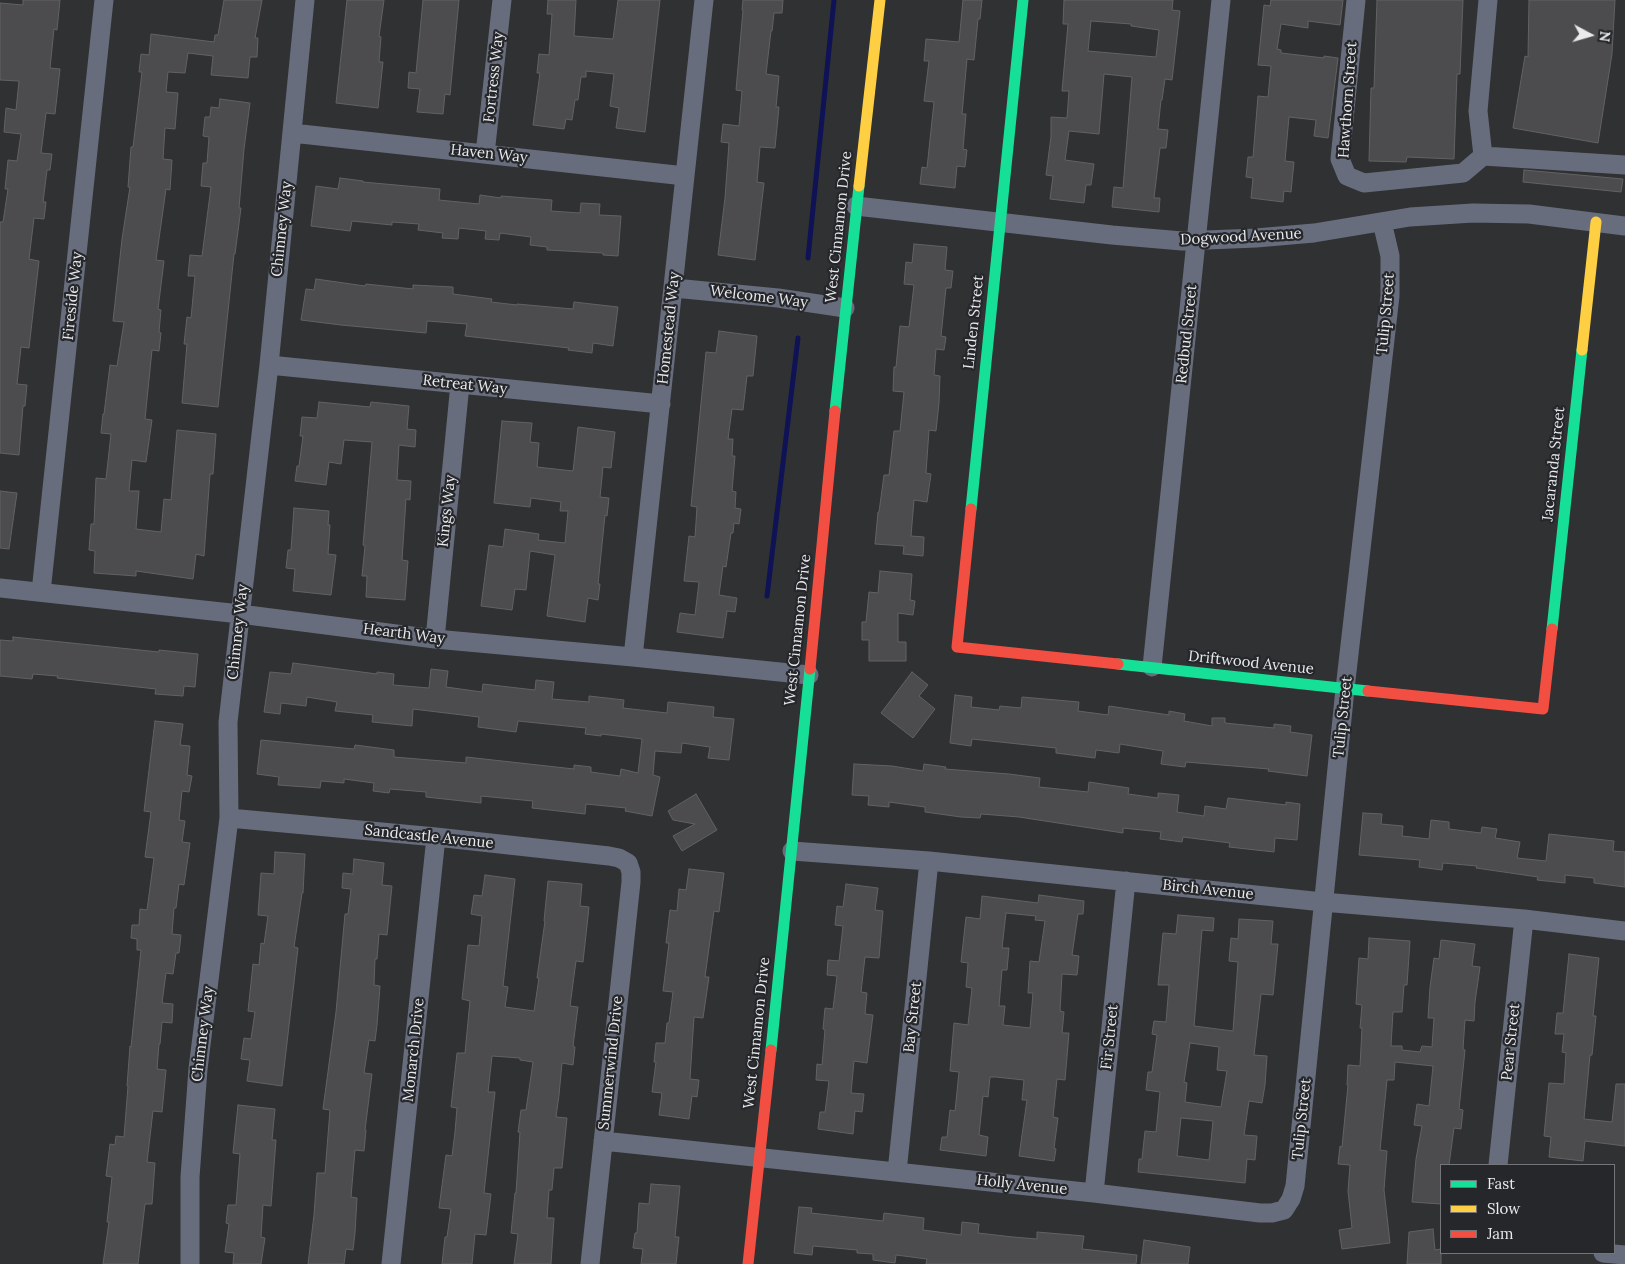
<!DOCTYPE html>
<html>
<head>
<meta charset="utf-8">
<style>
	body { margin:0 }
	#map { position:relative; width:1625px; height:1264px; overflow:hidden; background:#303133; font-family:Lora,serif }
	canvas { display:block }
	.legend { position:absolute; left:1440px; top:1164px; width:175px; height:90px; box-sizing:border-box; background:#25272a; border:1px solid #737578; margin:0; padding:6px 9px; list-style:none; font-size:15px; color:#e9eaed }
	.legend li { display:flex; align-items:center; gap:10px; height:25px }
	.legend b { width:25px; border:1px solid #737578 }
	.north { position:absolute; left:1565px; top:10px; width:50px; height:50px; -webkit-text-stroke:4px #25272a; paint-order:stroke; rotate:96deg; font-size:14px; font-weight:700; line-height:20px; text-align:center; color:#e9eaed }
	.north::after { content:''; display:block; margin:auto; width:18px; height:22px; background:#e9eaed; clip-path:polygon(50% 0,100% 100%,50% 72%,0 100%) }
</style>
</head>
<body>
<div id="map">
<canvas width="1625" height="1264"></canvas>
<ul class="legend">
<li><b style="height:6px;background:#16e098"></b>Fast</li>
<li><b style="height:6px;background:#ffcf43"></b>Slow</li>
<li><b style="height:6px;background:#f24e42"></b>Jam</li>
</ul>
<div class="north">N</div>
</div>
<script>
const g = document.querySelector('canvas').getContext('2d');
g.lineJoin = 'round';
const shape = rows => new Path2D(rows.map(r => 'M' + r).join(''));
function trace(path, color, width, dash) { g.strokeStyle = color; g.lineWidth = width; g.lineCap = dash ? 'butt' : 'round'; g.setLineDash(dash || []); g.stroke(path); }
function paint(path, color) { g.fillStyle = color; g.fill(path, 'evenodd'); }
function label(font, color, halo, rows, align = 'center') {
  g.font = font + ' Lora,serif'; g.lineWidth = 4.5; g.setLineDash([]); g.textBaseline = 'middle'; g.strokeStyle = halo; g.fillStyle = color; for (const [text, x, y, turn = 0] of rows) {
    g.save(); g.translate(x, y); g.rotate((+turn || 0) * Math.PI / 180); g.textAlign = isNaN(turn) ? turn : align; if (halo) g.strokeText(text, 0, 0); g.fillText(text, 0, 0); g.restore();
  }
}
trace(shape([
	[808,258,834,0],
	[767,596,798,338]
]), '#0f1356', 5);
const building = shape([
	[23,0,60,0,57,30,54,29,50,68,60,69,55,114,46,113,41,153,52,154,50,170,47,170,43,202,46,202,44,219,34,218,29,259,39,261,29,348,21,347,17,384,27,385,25,406,23,406,19,455,0,453,0,222,3,222,8,189,5,189,8,160,17,161,21,134,4,132,6,108,16,110,19,81,0,80,0,3,23,5,23,0],
	[224,0,262,0,255,38,258,38,257,57,250,57,248,78,211,75,213,56,188,53,185,73,168,72,166,92,178,93,175,129,165,128,163,159,172,160,170,190,166,189,156,260,164,261,158,309,161,310,159,332,161,333,159,351,152,350,145,419,152,420,146,462,132,460,129,491,139,491,136,529,161,532,164,499,171,500,177,430,216,434,213,474,210,474,204,556,196,554,193,579,136,571,136,576,94,573,95,551,89,550,91,524,94,524,96,478,106,479,111,434,101,433,103,414,104,414,110,365,117,366,124,322,113,321,122,239,130,187,128,187,131,147,133,147,142,72,139,72,141,54,149,55,151,34,214,42,215,35,218,35,224,0],
	[347,0,384,0,379,36,381,37,379,62,383,62,378,108,336,103,347,0],
	[423,0,459,0,450,95,445,94,443,114,417,112,420,89,408,88,409,72,416,73,423,0],
	[548,0,576,0,574,36,613,39,618,0,660,0,645,132,616,128,619,108,610,106,614,74,586,71,586,77,581,77,578,100,575,100,572,120,566,119,564,129,533,125,540,73,537,73,539,54,549,55,552,14,547,14,548,0],
	[743,0,783,0,782,13,774,13,772,31,771,31,766,74,779,76,776,107,779,107,775,148,760,147,757,182,764,183,755,260,718,255,725,198,729,143,721,142,723,124,739,126,742,91,736,90,743,10,742,10,743,0],
	[963,0,982,0,980,19,978,19,974,60,967,59,962,114,966,114,963,149,967,150,965,167,957,166,955,188,920,184,922,167,927,168,934,102,924,101,929,61,924,61,926,39,959,42,963,0],
	[1064,0,1173,0,1172,10,1180,11,1172,80,1165,79,1162,100,1161,100,1158,129,1168,130,1166,148,1160,148,1154,198,1160,198,1159,212,1112,207,1114,187,1123,188,1132,77,1104,74,1099,134,1069,131,1065,160,1094,164,1091,185,1086,185,1084,203,1050,199,1053,176,1046,175,1051,137,1051,117,1067,118,1069,91,1062,91,1068,24,1063,24,1064,0],
	[1091,21,1131,24,1131,26,1159,30,1156,57,1088,51,1091,21],
	[1271,0,1343,0,1340,25,1308,21,1308,28,1281,24,1277,49,1281,50,1281,53,1324,58,1324,56,1338,58,1328,138,1314,136,1316,120,1289,117,1285,161,1294,162,1291,192,1284,191,1283,202,1251,198,1253,178,1246,177,1248,157,1253,157,1258,96,1268,97,1271,66,1258,65,1264,5,1270,6,1271,0],
	[1377,0,1463,0,1460,74,1457,74,1454,159,1407,157,1406,162,1369,161,1371,88,1374,88,1377,0],
	[1529,0,1615,0,1612,54,1598,143,1513,128,1525,56,1528,57,1529,0],
	[220,99,250,103,244,149,239,208,241,208,235,254,234,254,218,407,182,403,187,344,184,344,187,317,191,318,195,276,188,276,190,255,202,256,211,187,201,186,203,163,207,163,209,137,203,136,205,117,210,117,211,107,219,108,220,99],
	[1524,170,1623,179,1621,192,1523,182,1524,170],
	[340,178,363,181,363,182,440,189,439,200,479,204,480,195,501,198,501,196,552,200,551,211,580,213,581,203,600,204,599,215,621,216,618,256,603,255,603,253,547,250,547,247,530,245,531,237,500,233,499,240,485,239,486,231,459,228,458,239,442,238,443,233,418,230,419,224,392,222,392,225,352,221,350,231,311,226,316,186,338,189,340,178],
	[914,244,947,247,945,270,953,271,951,288,946,288,941,336,946,337,944,350,936,349,934,375,940,376,939,403,936,431,929,430,926,473,931,474,927,502,914,500,911,536,924,537,923,556,903,554,904,546,875,544,878,512,879,512,884,475,889,475,894,431,900,431,904,392,893,391,894,367,896,367,900,326,909,327,914,285,904,284,906,262,912,263,914,244],
	[316,279,365,286,366,284,413,289,413,285,453,287,453,294,492,299,491,302,517,305,517,304,573,309,574,302,618,307,613,346,593,343,592,353,568,350,569,348,465,336,467,324,427,321,426,333,341,325,301,320,306,289,314,290,316,279],
	[719,331,757,336,753,376,747,376,743,410,732,409,728,439,733,439,732,456,735,456,732,491,736,492,735,508,741,509,739,524,734,523,733,533,731,533,726,567,723,566,719,595,737,598,735,612,727,611,723,638,677,632,680,613,695,615,699,582,684,581,689,536,695,537,697,507,691,506,706,352,716,353,719,331],
	[319,402,370,407,371,402,409,406,407,429,416,430,415,447,399,445,397,480,411,481,410,500,406,499,402,560,408,561,405,600,366,597,367,576,362,576,365,546,363,545,372,442,344,440,341,464,329,462,326,485,295,481,297,466,299,466,303,436,300,436,302,417,317,418,319,402],
	[502,421,532,423,530,442,539,443,537,467,573,471,578,427,615,432,611,468,603,467,600,497,609,498,607,516,605,515,598,584,600,584,598,600,588,598,585,622,547,616,555,555,530,551,526,590,515,589,512,610,481,606,489,545,503,547,505,529,539,534,538,540,565,543,568,511,560,511,561,502,531,498,530,507,494,503,502,421],
	[0,491,17,493,9,549,0,548,0,491],
	[294,508,329,511,328,525,330,525,328,554,336,555,331,595,293,591,295,569,286,568,288,550,291,550,294,508],
	[880,571,912,574,910,600,915,601,913,615,898,613,898,642,906,642,906,661,869,661,869,640,862,640,862,622,866,622,869,592,878,593,880,571],
	[13,637,159,652,159,650,198,654,195,687,184,686,183,696,155,694,156,689,57,678,58,676,33,674,32,679,0,676,0,640,13,641,13,637],
	[293,663,377,674,377,672,394,674,393,685,429,688,431,669,448,671,446,687,482,692,483,684,535,690,536,680,554,682,552,699,589,702,589,696,624,700,623,708,667,713,668,702,714,707,713,717,734,719,729,760,708,758,710,747,682,743,681,753,655,751,653,775,660,777,652,816,625,811,626,808,586,804,585,814,532,808,533,801,481,796,481,803,426,797,426,792,390,789,389,793,373,791,374,783,344,779,344,783,321,781,320,788,278,785,279,777,257,774,261,740,354,749,355,745,394,750,394,757,466,763,466,757,574,769,574,765,591,767,591,772,620,776,621,769,638,773,642,739,601,734,601,736,585,734,586,728,518,721,516,732,478,727,479,717,413,709,412,726,372,722,373,715,335,711,337,702,307,697,306,706,281,703,280,714,264,712,270,672,291,674,293,663],
	[912,672,928,685,919,696,935,709,913,738,881,713,912,672],
	[955,695,972,697,971,707,999,710,1000,706,1021,708,1022,697,1079,702,1078,711,1108,715,1109,706,1169,715,1169,711,1185,714,1184,721,1212,726,1212,718,1225,718,1225,723,1274,728,1274,724,1291,726,1290,732,1312,735,1307,776,1268,771,1269,769,1186,762,1185,767,1161,764,1163,751,1120,744,1119,753,1096,750,1095,758,1056,753,1056,748,972,739,971,746,950,743,955,695],
	[155,721,183,724,180,745,190,746,187,775,192,776,189,792,182,791,179,820,185,821,182,842,190,843,184,885,179,884,176,908,174,908,172,934,181,935,179,953,176,953,173,974,166,973,162,1003,173,1004,172,1023,162,1022,160,1044,159,1044,157,1069,166,1070,162,1112,153,1111,147,1162,155,1163,152,1204,145,1204,138,1264,103,1264,109,1222,107,1222,112,1177,106,1176,110,1144,115,1145,116,1136,124,1137,128,1086,127,1086,130,1046,131,1047,141,950,137,950,137,939,131,938,132,925,139,925,140,909,147,910,154,858,145,857,151,812,144,811,155,721],
	[854,764,892,766,923,771,924,764,946,767,945,769,1009,774,1040,778,1039,787,1088,792,1089,782,1129,788,1128,794,1158,798,1158,793,1179,795,1177,812,1204,816,1205,806,1226,809,1228,798,1286,805,1286,802,1300,804,1297,840,1275,838,1274,852,1229,847,1230,843,1183,837,1182,842,1160,839,1161,832,1123,828,1123,833,1019,817,981,814,980,818,961,817,925,812,925,807,889,802,889,807,868,805,869,796,852,795,854,764],
	[696,794,717,830,682,851,673,836,695,824,673,820,668,811,696,794],
	[1363,813,1382,814,1381,824,1403,826,1402,836,1429,839,1431,820,1449,822,1449,829,1481,833,1482,827,1497,829,1495,838,1520,842,1517,858,1546,861,1549,834,1614,841,1613,851,1625,852,1625,887,1594,883,1594,878,1565,875,1565,883,1537,880,1538,877,1476,868,1477,866,1443,863,1442,870,1419,867,1420,860,1359,855,1363,813],
	[275,852,305,854,303,893,302,893,294,947,298,948,282,1086,247,1081,250,1060,241,1059,244,1038,251,1039,255,1012,248,1011,253,964,259,965,261,943,264,944,268,916,258,915,261,873,274,874,275,852],
	[354,859,384,863,382,885,392,886,387,935,379,934,377,959,375,959,374,985,380,986,377,1025,375,1041,369,1040,364,1073,372,1074,365,1130,366,1130,364,1151,355,1150,351,1197,357,1198,355,1233,353,1250,346,1249,344,1264,308,1264,314,1215,317,1173,325,1173,330,1110,323,1109,336,1012,345,914,348,914,351,889,342,888,343,873,353,874,354,859],
	[689,869,724,873,719,912,714,911,705,977,709,977,703,1018,694,1017,690,1079,699,1080,697,1097,692,1096,689,1119,659,1115,662,1093,652,1092,656,1062,654,1062,656,1043,665,1043,667,1023,669,1023,673,992,663,991,669,943,666,943,670,910,677,911,679,889,686,890,689,869],
	[485,875,515,879,503,986,508,987,505,1007,534,1011,539,978,537,978,545,921,544,921,548,881,582,884,580,906,589,907,583,962,576,961,570,1006,578,1007,573,1046,575,1047,573,1065,562,1063,559,1095,556,1117,567,1118,562,1168,554,1168,552,1190,549,1190,547,1218,554,1218,551,1264,514,1264,518,1234,511,1233,515,1193,516,1193,520,1132,518,1132,521,1110,526,1110,533,1062,520,1060,520,1058,492,1056,488,1092,495,1092,484,1193,491,1194,486,1235,475,1234,472,1264,442,1264,445,1237,447,1237,451,1209,439,1208,446,1155,452,1156,455,1132,457,1108,451,1107,457,1053,465,1053,470,1001,462,999,468,945,479,946,482,916,471,914,474,895,482,896,485,875],
	[846,884,878,888,875,910,883,911,879,958,865,957,861,992,867,993,865,1014,873,1015,867,1063,854,1061,851,1093,864,1094,862,1112,855,1111,853,1134,818,1129,820,1112,825,1112,829,1081,816,1080,817,1064,822,1065,825,1030,823,1029,825,1008,833,1009,837,976,827,975,828,960,839,961,843,926,835,925,837,906,843,907,846,884],
	[1039,895,1084,901,1083,914,1078,914,1072,955,1079,956,1077,975,1062,974,1060,1011,1064,1012,1062,1033,1069,1033,1065,1080,1057,1079,1053,1117,1058,1118,1054,1148,1056,1149,1054,1161,1019,1156,1027,1100,1022,1100,1024,1080,996,1077,990,1077,988,1097,983,1096,979,1135,988,1137,986,1156,940,1150,942,1137,947,1137,950,1110,955,1111,959,1072,950,1071,954,1023,968,1025,972,988,966,987,968,963,961,962,966,917,980,919,982,896,1038,903,1039,895],
	[1006,913,1036,916,1035,920,1045,921,1039,962,1030,961,1028,993,1033,993,1030,1028,1003,1025,1005,1006,999,1006,1002,970,1007,970,1009,948,1002,948,1006,913],
	[1178,915,1214,918,1213,931,1202,930,1194,1026,1233,1031,1238,962,1229,961,1231,938,1238,939,1239,919,1273,921,1271,944,1278,944,1273,995,1261,994,1254,1055,1267,1056,1265,1085,1262,1103,1249,1101,1244,1135,1257,1136,1255,1160,1247,1159,1245,1183,1138,1172,1139,1159,1142,1159,1145,1131,1156,1132,1160,1092,1146,1090,1148,1072,1152,1072,1157,1035,1152,1034,1154,1021,1166,1022,1169,985,1158,985,1163,933,1176,934,1178,915],
	[1190,1043,1219,1047,1217,1070,1227,1071,1221,1107,1185,1102,1187,1083,1184,1082,1190,1043],
	[1181,1118,1213,1121,1209,1160,1177,1156,1181,1118],
	[1369,938,1410,941,1407,985,1404,985,1402,1012,1393,1012,1391,1046,1402,1046,1402,1050,1420,1052,1422,1046,1432,1047,1434,1018,1428,1018,1430,987,1434,958,1439,959,1441,940,1475,944,1472,966,1480,967,1475,1002,1474,1021,1465,1020,1463,1049,1465,1050,1459,1109,1463,1110,1461,1129,1454,1128,1449,1165,1441,1165,1441,1204,1412,1202,1416,1159,1422,1126,1414,1125,1417,1104,1429,1106,1433,1066,1395,1062,1394,1080,1387,1080,1380,1150,1387,1151,1384,1190,1390,1243,1342,1249,1339,1230,1352,1228,1348,1191,1350,1165,1338,1164,1340,1146,1342,1147,1348,1085,1347,1085,1348,1065,1360,1066,1362,1028,1360,1028,1362,1005,1356,1004,1357,988,1359,958,1368,959,1369,938],
	[1569,954,1599,958,1593,1016,1596,1016,1592,1055,1590,1055,1584,1119,1612,1122,1616,1084,1625,1084,1625,1146,1585,1141,1583,1161,1549,1157,1551,1137,1544,1136,1549,1083,1564,1084,1566,1053,1562,1052,1564,1034,1555,1034,1557,1013,1563,1013,1569,954],
	[238,1105,275,1109,272,1140,276,1140,271,1206,263,1205,261,1237,265,1238,261,1264,233,1264,234,1253,225,1252,229,1224,226,1223,228,1205,236,1205,240,1154,233,1153,238,1105],
	[651,1184,680,1186,675,1237,679,1237,676,1264,641,1264,643,1249,633,1248,635,1233,637,1233,639,1203,649,1204,651,1184],
	[799,1207,812,1208,811,1213,883,1221,884,1213,924,1218,923,1230,961,1235,962,1222,979,1224,978,1233,1013,1237,1037,1239,1037,1232,1084,1236,1082,1249,1137,1255,1136,1264,926,1264,927,1259,896,1255,895,1263,873,1260,873,1254,857,1253,857,1250,813,1246,812,1255,794,1253,799,1207],
	[1433,1229,1435,1250,1441,1249,1441,1264,1407,1264,1409,1232,1433,1229],
	[1144,1240,1190,1247,1188,1264,1141,1264,1144,1240]
]);
paint(building, '#4c4c4e');
trace(building, '#626264', 1);
trace(shape([
	[1356,0,1340,159,1347,176,1364,183,1463,173,1483,156,1625,165],
	[292,133,685,176],
	[485,154,502,0],
	[1483,156,1478,111,1488,0],
	[856,206,1112,235,1182,241,1256,238,1314,233,1410,217,1473,213,1529,214,1625,226],
	[674,288,778,298,845,308],
	[269,365,661,404],
	[0,588,240,614,435,639,633,657,809,675],
	[41,592,104,0],
	[435,639,460,384],
	[633,657,704,0],
	[1152,667,1221,0],
	[229,818,436,837,609,856,619,858,628,863,631,872,631,882,590,1264],
	[792,851,929,861,1323,902,1524,919,1625,931],
	[603,1141,1094,1193,1260,1213,1272,1213,1284,1210,1291,1199,1295,1186,1345,689,1390,296,1390,256,1382,222],
	[1498,1165,1524,919],
	[897,1172,929,861],
	[1094,1193,1126,881],
	[1603,1253,1625,1255],
	[190,1264,190,1177,198,1069,229,818,228,722,269,365,305,0],
	[391,1264,436,837]
]), '#686d7e', 19);
trace(shape([
	[835,411,859,186],
	[971,509,1023,0],
	[1552,629,1582,350],
	[1118,664,1368,691],
	[771,1050,810,669]
]), '#16e098', 11);
trace(shape([
	[859,186,880,0],
	[1582,350,1596,222]
]), '#ffcf43', 11);
trace(shape([
	[971,509,957,647,1118,664],
	[810,669,835,411],
	[1368,691,1543,709,1552,629],
	[748,1264,771,1050]
]), '#f24e42', 11);
label('15px', '#e9eaed', '#25272a', [
	["Fortress Way",494,77,-84],
	["Hawthorn Street",1348,100,-86],
	["Haven Way",489,154,6],
	["West Cinnamon Drive",839,227,-84],
	["Chimney Way",282,229,-84],
	["Dogwood Avenue",1241,237,-3],
	["Fireside Way",73,296,-84],
	["Welcome Way",759,297,7],
	["Tulip Street",1386,314,-85],
	["Linden Street",974,322,-84],
	["Homestead Way",669,328,-84],
	["Redbud Street",1187,334,-84],
	["Retreat Way",465,385,6],
	["Jacaranda Street",1554,464,-84],
	["Kings Way",447,511,-84],
	["West Cinnamon Drive",798,630,-84],
	["Chimney Way",238,632,-84],
	["Hearth Way",404,634,7],
	["Driftwood Avenue",1251,663,6],
	["Tulip Street",1343,717,-84],
	["Sandcastle Avenue",429,837,6],
	["Birch Avenue",1208,890,6],
	["Bay Street",913,1017,-84],
	["West Cinnamon Drive",757,1033,-84],
	["Chimney Way",203,1034,-83],
	["Fir Street",1110,1037,-84],
	["Pear Street",1511,1042,-84],
	["Monarch Drive",414,1050,-84],
	["Summerwind Drive",611,1063,-84],
	["Tulip Street",1302,1119,-84],
	["Holly Avenue",1022,1185,6]
]);
</script>
</body>
</html>
